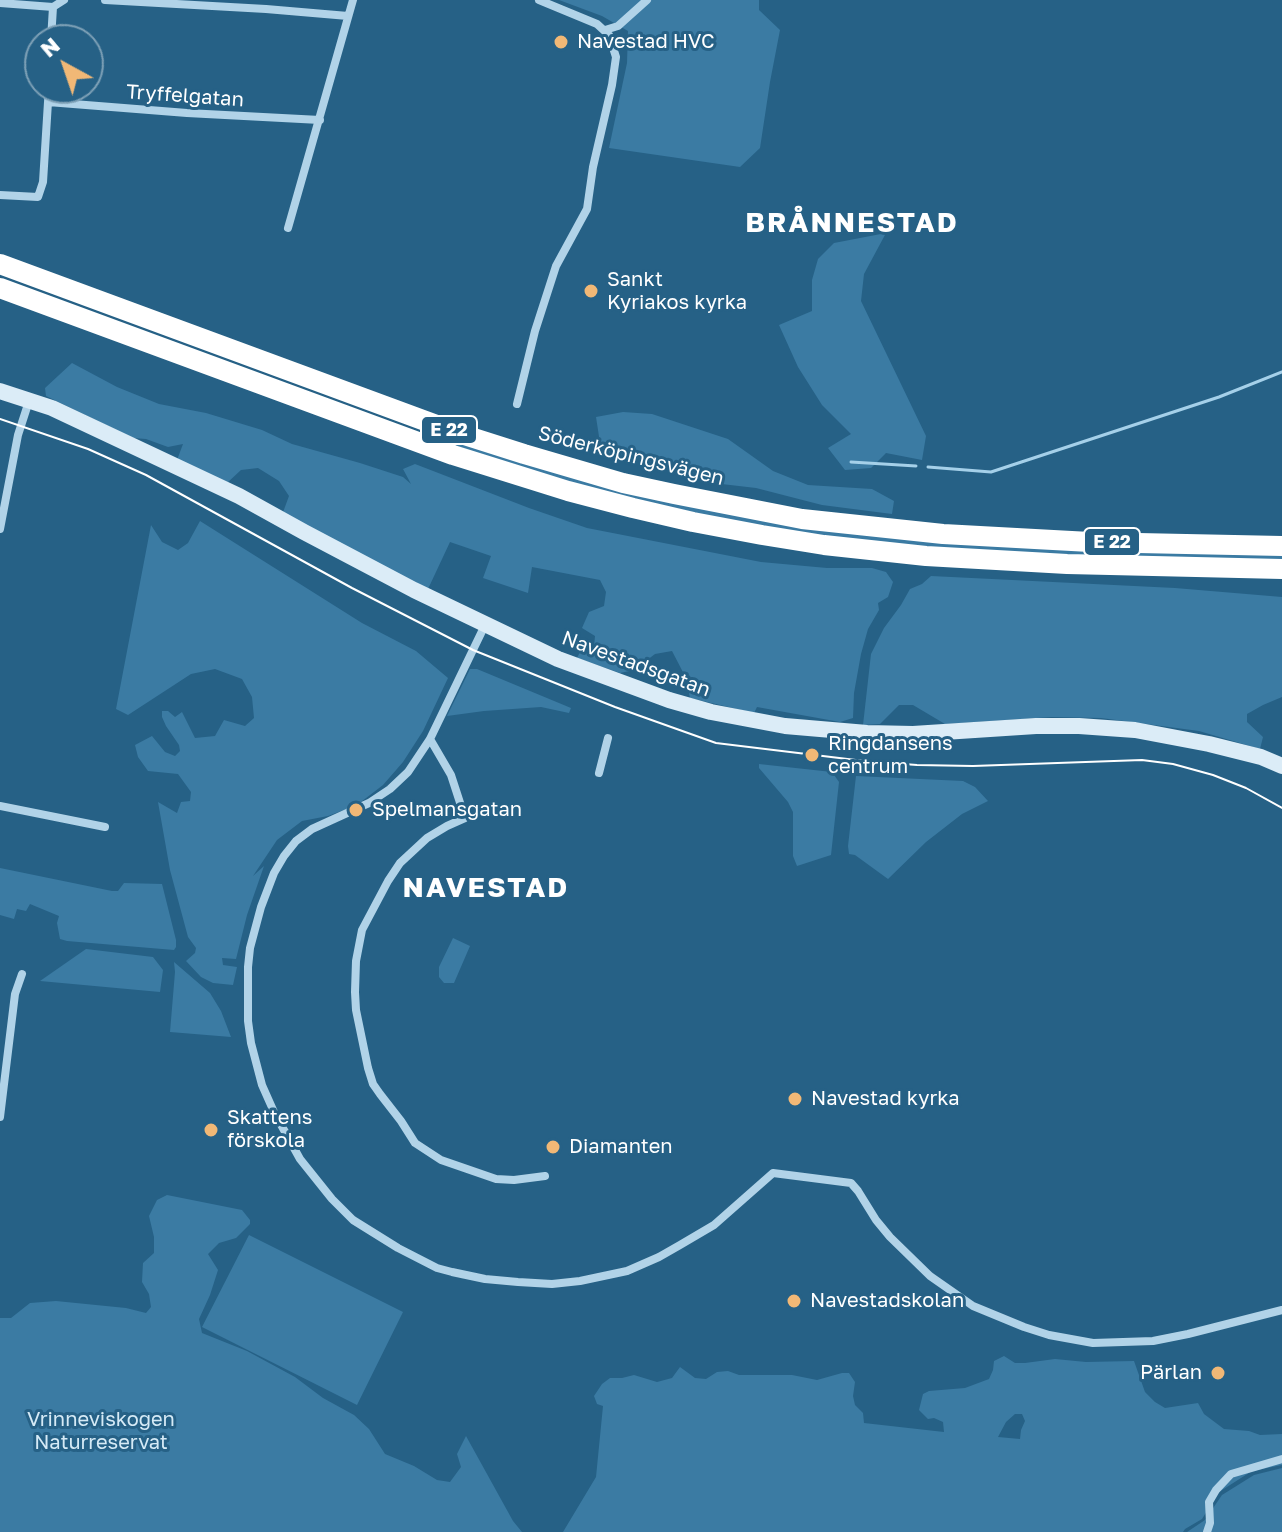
<!DOCTYPE html>
<html>
<head>
<meta charset="utf-8">
<style>
	body { margin:0 }
	#map { position:relative; width:1282px; height:1532px; overflow:hidden; background:#266186; font-family:"Golos Text",sans-serif }
	canvas { display:block }
	.north { position:absolute; left:24px; top:24px; width:80px; height:80px; box-sizing:border-box; background:#266186; border:2px solid #7da0b6; border-radius:50%; rotate:320deg; font-size:22px; font-weight:700; line-height:32px; text-align:center; color:#fff }
	.north::after { content:''; display:block; margin:auto; width:28px; height:36px; background:#f1b876; clip-path:polygon(50% 0,100% 100%,50% 72%,0 100%) }
</style>
</head>
<body>
<div id="map">
<canvas width="1282" height="1532"></canvas>
<div class="north">N</div>
</div>
<script>
const g = document.querySelector('canvas').getContext('2d');
g.lineJoin = 'round';
function paint(path, color) { g.fillStyle = color; g.fill(path, 'evenodd'); }
const shape = rows => new Path2D(rows.map(r => 'M' + r).join(''));
function trace(path, color, width, dash) { g.strokeStyle = color; g.lineWidth = width; g.lineCap = dash ? 'butt' : 'round'; g.setLineDash(dash || []); g.stroke(path); }
function label(font, color, halo, rows, align = 'center') {
  g.font = font + ' "Golos Text",sans-serif'; g.lineWidth = 6; g.setLineDash([]); g.textBaseline = 'middle'; g.strokeStyle = halo; g.fillStyle = color; for (const [text, x, y, turn = 0] of rows) {
    g.save(); g.translate(x, y); g.rotate((+turn || 0) * Math.PI / 180); g.textAlign = isNaN(turn) ? turn : align; if (halo) g.strokeText(text, 0, 0); g.fillText(text, 0, 0); g.restore();
  }
}
paint(shape([
	[559,0,759,0,759,10,780,30,770,82,760,148,740,167,609,148,627,63,628,31,602,16],
	[886,233,864,274,861,301,926,436,922,460,886,453,871,468,845,470,828,448,851,434,822,405,798,367,779,325,812,311,812,280,818,259,834,243],
	[72,363,117,387,159,404,206,413,262,430,292,444,360,463,403,477,411,484,403,469,415,464,529,508,587,528,761,562,827,568,872,568,886,572,893,582,888,597,878,603,879,610,868,629,861,654,854,693,853,718,840,722,757,707,754,713,690,698,686,678,672,651,655,654,634,670,620,673,577,658,581,650,594,647,595,636,582,628,589,612,604,606,606,592,600,580,532,567,528,593,483,578,491,556,450,542,428,589,282,515,289,496,279,481,258,468,241,470,227,483,177,460,183,444,168,447,146,439,133,438,46,396,45,388],
	[623,412,652,414,728,439,773,471,808,485,872,489,894,501,892,514,822,505,756,488,713,483,627,461,604,453,600,443,596,417],
	[434,433,744,515,1282,554,1282,560,1081,556,905,546,802,533,727,520,591,489,509,465,430,436,430,434],
	[200,521,362,623,416,651,448,678,423,731,403,762,383,785,357,805,328,816,302,821,277,840,253,876,264,866,247,915,236,959,222,958,223,965,237,967,233,985,213,983,201,977,186,961,195,953,196,948,188,937,170,870,158,802,177,813,181,802,190,801,191,792,178,774,148,771,138,757,135,745,152,736,165,752,175,756,180,751,179,745,166,726,162,717,162,711,168,711,175,717,182,712,195,738,215,736,224,720,245,726,254,718,252,697,242,679,215,669,191,674,128,715,116,709,151,525,162,542,178,550,188,543],
	[931,576,1175,588,1282,597,1282,697,1263,705,1247,714,1247,722,1263,737,1260,749,1199,731,1101,718,1052,717,945,724,913,705,899,705,880,724,863,725,871,654,884,628,901,605,910,589,922,584],
	[470,669,477,669,571,708,569,713,541,707,484,711,447,716],
	[759,764,832,772,839,782,831,855,797,866,793,856,793,812,788,802,759,768],
	[856,776,963,781,975,787,988,801,962,814,926,842,888,879,855,855,849,854,848,846],
	[0,868,112,891,118,891,124,883,162,884,176,940,176,947,174,950,67,941,60,939,57,923,59,916,30,904,26,911,17,909,14,919,0,915],
	[453,938,470,946,454,983,444,983,439,977,439,967],
	[86,949,153,957,163,970,160,992,40,981],
	[174,962,210,993,221,1011,231,1037,170,1032,175,972],
	[167,1195,242,1210,250,1220,250,1224,236,1238,219,1243,208,1254,218,1270,210,1295,199,1319,202,1333,247,1351,295,1377,323,1398,354,1415,369,1429,385,1454,414,1466,437,1480,450,1482,461,1467,457,1454,466,1436,513,1521,522,1532,0,1532,0,1318,11,1318,30,1303,56,1301,126,1308,146,1313,151,1307,149,1294,142,1282,143,1263,154,1253,154,1237,149,1216,157,1200],
	[249,1235,403,1312,357,1405,202,1327],
	[1004,1356,1015,1363,1025,1363,1055,1359,1086,1362,1134,1361,1145,1392,1155,1402,1165,1408,1198,1403,1204,1414,1224,1429,1249,1431,1260,1435,1282,1434,1282,1465,1252,1471,1208,1499,1207,1511,1202,1519,1185,1529,1183,1532,563,1532,596,1477,603,1406,597,1404,594,1396,602,1384,610,1378,622,1378,634,1375,657,1382,672,1378,680,1367,695,1378,706,1379,717,1372,728,1371,739,1375,792,1375,817,1380,842,1373,849,1373,855,1382,853,1396,855,1405,863,1413,864,1423,944,1432,943,1422,934,1418,928,1419,919,1410,923,1394,929,1391,965,1388,989,1379,993,1370,994,1361],
	[1015,1414,1022,1414,1025,1421,1021,1430,1020,1439,998,1437,1006,1422],
	[1282,1468,1282,1532,1187,1532,1205,1520,1222,1495,1254,1475]
]), '#3b7ba3');
trace(shape([
	[851,462,916,466],
	[928,467,991,472,1219,397,1282,372]
]), '#a5d0e9', 3);
trace(shape([
	[105,0,266,9,348,16],
	[0,3,53,7,64,0],
	[605,30,618,26,647,0],
	[51,40,53,7],
	[48,102,49,88],
	[0,195,38,197,43,182,48,102,187,113,320,120],
	[288,228,353,0],
	[517,404,535,331,556,266,587,209,593,167,612,85,616,57,609,35,597,24,539,0],
	[0,529,18,435,29,401],
	[485,625,430,739,408,772,390,789,369,803,312,829,296,841,284,856,274,873,261,907,250,948,248,967,248,1021,251,1043,262,1085,274,1112,300,1159,332,1199,353,1220,398,1248,437,1268,452,1272,485,1279,518,1282,552,1284,580,1281,627,1271,659,1257,680,1245,714,1225,773,1173,851,1183,858,1191,876,1220,890,1237,930,1276,973,1306,1024,1327,1049,1335,1093,1343,1153,1341,1188,1334,1282,1310],
	[430,739,451,775,465,818,447,826,427,838,400,863,388,881,362,930,356,961,355,992,356,1010,368,1068,373,1084,380,1094,401,1121,415,1143,441,1160,496,1179,514,1180,545,1176],
	[599,773,608,738],
	[0,806,105,827],
	[0,1117,15,994,22,974],
	[1207,1532,1210,1523,1209,1502,1216,1490,1231,1474,1282,1459]
]), '#b1d3e8', 8);
trace(shape([
	[0,391,52,408,239,496,304,532,414,590,558,659,669,700,711,712,785,726,867,733,913,734,1036,726,1079,726,1135,730,1209,744,1261,757,1282,766]
]), '#dbecf7', 16);
trace(shape([
	[0,264,458,433,524,454,623,483,674,494,802,519,943,534,1090,542,1282,546],
	[0,288,453,455,568,491,633,508,693,522,762,535,824,545,926,556,1067,564,1282,569]
]), '#fff', 20);
trace(shape([
	[0,419,88,449,146,475,352,588,473,650,615,707,716,743,864,761,917,765,973,766,1142,760,1173,764,1213,775,1246,788,1282,808]
]), '#fff', 2);
for (const [x, y, r, color] of [
	[561,42,8,"#f1b876"],
	[591,291,8,"#f1b876"],
	[812,755,8,"#f1b876"],
	[356,810,8,"#f1b876"],
	[795,1099,8,"#f1b876"],
	[211,1130,8,"#f1b876"],
	[553,1147,8,"#f1b876"],
	[794,1301,8,"#f1b876"],
	[1218,1373,8,"#f1b876"]
]) { const dot = new Path2D(); dot.arc(x, y, r, 0, 2 * Math.PI); g.fillStyle = color; g.fill(dot); trace(dot, '#266186', 3); }
for (const [x, y, w] of [
	[449,430,56],
	[1112,542,56]
]) { const box = new Path2D(); box.roundRect(x - w / 2, y - 14, w, 28, 6); g.fillStyle = '#266186'; g.fill(box); trace(box, '#fff', 2); }
label('bold 18px', '#fff', null, [
	["E 22",449,430],
	["E 22",1112,542]
]);
label('20px', '#fff', '#266186', [
	["Navestad HVC",577,42],
	["Sankt",607,280],
	["Kyriakos kyrka",607,303],
	["Ringdansens",828,744],
	["centrum",828,767],
	["Spelmansgatan",372,810],
	["Navestad kyrka",811,1099],
	["Skattens",227,1118],
	["förskola",227,1141],
	["Diamanten",569,1147],
	["Navestadskolan",810,1301],
	["Pärlan",1202,1373,"right"]
], 'left');
label('20px', '#fff', '#266186', [
	["Tryffelgatan",185,96,4],
	["Söderköpingsvägen",631,456,14],
	["Navestadsgatan",636,664,20]
]);
label('20px', '#d5eaf6', '#266186', [
	["Vrinneviskogen",101,1420],
	["Naturreservat",101,1443]
]);
g.letterSpacing = '2px';
label('bold 28px', '#fff', '#266186', [
	["BRÅNNESTAD",852,223],
	["NAVESTAD",486,888]
]);
g.letterSpacing = '0px';
</script>
</body>
</html>
